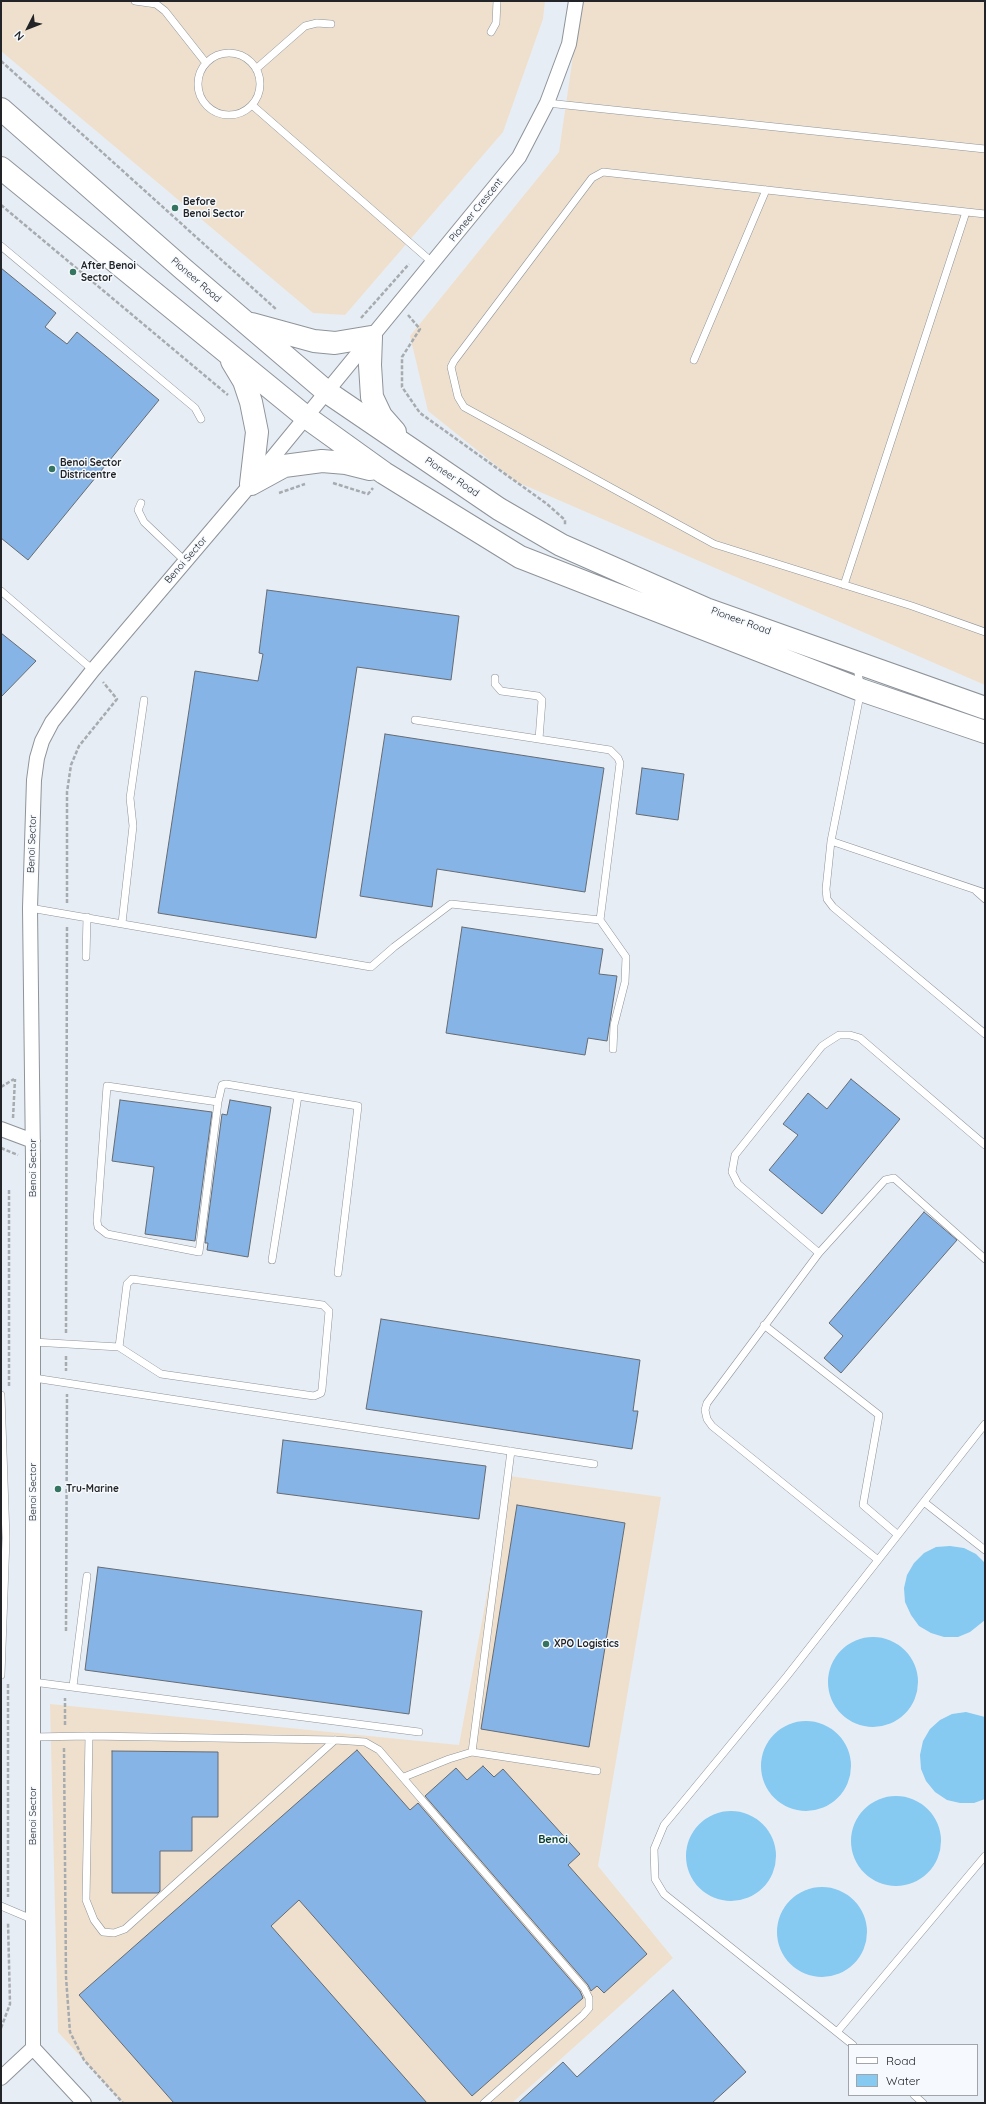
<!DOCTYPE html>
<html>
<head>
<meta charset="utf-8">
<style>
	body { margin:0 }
	#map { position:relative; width:986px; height:2104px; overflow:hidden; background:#e7edf4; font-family:Quicksand,sans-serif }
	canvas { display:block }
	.frame { position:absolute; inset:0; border:2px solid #222427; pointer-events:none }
	.legend { position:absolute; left:848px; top:2044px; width:130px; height:52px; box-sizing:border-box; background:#f6fafe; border:1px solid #a1a4a8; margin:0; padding:5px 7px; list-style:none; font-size:12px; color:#222427 }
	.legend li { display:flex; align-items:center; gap:8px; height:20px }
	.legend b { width:20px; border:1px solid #a1a4a8 }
	.north { position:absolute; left:8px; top:8px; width:40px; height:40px; -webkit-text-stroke:3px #f6fafe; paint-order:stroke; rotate:228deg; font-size:11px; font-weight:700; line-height:16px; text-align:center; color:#222427 }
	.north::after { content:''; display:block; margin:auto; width:14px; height:18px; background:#222427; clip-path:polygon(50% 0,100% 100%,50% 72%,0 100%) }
</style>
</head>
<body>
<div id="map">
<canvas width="986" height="2104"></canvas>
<div class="frame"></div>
<ul class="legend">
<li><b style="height:5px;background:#fff"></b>Road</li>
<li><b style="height:11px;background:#86c9f1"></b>Water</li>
</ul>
<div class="north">N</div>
</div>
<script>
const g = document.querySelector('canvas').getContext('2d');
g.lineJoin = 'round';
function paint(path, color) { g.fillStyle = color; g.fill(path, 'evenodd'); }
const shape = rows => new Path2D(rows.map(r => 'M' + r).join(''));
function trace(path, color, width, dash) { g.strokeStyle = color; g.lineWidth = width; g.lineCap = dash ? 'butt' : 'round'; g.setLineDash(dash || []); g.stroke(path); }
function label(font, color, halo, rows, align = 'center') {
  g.font = font + ' Quicksand,sans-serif'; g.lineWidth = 3; g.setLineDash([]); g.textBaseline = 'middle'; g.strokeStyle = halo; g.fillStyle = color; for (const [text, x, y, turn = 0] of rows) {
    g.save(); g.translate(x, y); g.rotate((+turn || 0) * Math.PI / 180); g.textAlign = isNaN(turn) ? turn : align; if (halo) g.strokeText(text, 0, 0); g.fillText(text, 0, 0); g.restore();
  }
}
paint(shape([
	[1,1,545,1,543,19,503,132,345,315,313,313,1,51],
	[581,1,985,1,985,685,517,482,428,411,410,336,559,152],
	[509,1476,661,1497,598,1866,673,1958,512,2103,123,2103,58,2032,50,1704,459,1745]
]), '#efe0cd');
paint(shape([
	[950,1546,964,1548,976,1554,985,1563,985,1620,970,1632,958,1637,944,1637,931,1633,919,1626,911,1615,905,1602,904,1588,907,1575,914,1563,924,1553,936,1547],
	'828 1682a45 45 0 1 1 90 0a45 45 0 1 1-90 0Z',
	[966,1712,985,1717,985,1799,974,1803,960,1803,947,1800,935,1792,926,1781,921,1769,920,1755,923,1741,930,1729,940,1720,952,1714],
	'761 1766a45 45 0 1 1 90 0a45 45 0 1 1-90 0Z',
	'851 1841a45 45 0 1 1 90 0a45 45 0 1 1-90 0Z',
	'686 1856a45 45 0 1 1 90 0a45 45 0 1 1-90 0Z',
	'777 1932a45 45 0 1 1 90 0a45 45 0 1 1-90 0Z'
]), '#86c9f1');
const building = shape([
	[1,268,56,313,45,327,67,344,77,332,159,400,28,560,1,538,1,268],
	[267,590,459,616,451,680,357,667,316,938,158,913,195,671,258,681,263,654,259,653,267,590],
	[1,633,36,661,1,697,1,633],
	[385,734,604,768,585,892,437,869,432,907,360,896,385,734],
	[642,768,684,774,678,820,636,814,642,768],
	[462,927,603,949,599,974,617,976,607,1041,588,1038,585,1055,446,1033,462,927],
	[851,1079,900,1119,822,1214,769,1170,798,1135,783,1124,808,1093,827,1109,851,1079],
	[120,1100,212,1112,195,1241,145,1234,154,1167,112,1161,120,1100],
	[230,1100,271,1107,248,1257,207,1250,208,1243,205,1243,222,1114,227,1115,230,1100],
	[924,1212,957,1240,841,1373,824,1358,843,1336,829,1323,924,1212],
	[381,1319,640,1360,633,1411,638,1411,632,1449,366,1409,381,1319],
	[283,1440,486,1466,479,1519,277,1493,283,1440],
	[517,1505,625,1523,589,1747,481,1729,517,1505],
	[98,1567,422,1611,409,1714,85,1670,98,1567],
	[357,1750,410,1810,418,1803,580,1991,583,1998,472,2096,299,1900,271,1926,427,2103,174,2103,79,1995,357,1750],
	[112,1751,218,1752,218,1817,192,1817,192,1851,160,1851,160,1891,158,1893,112,1893,112,1751],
	[483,1766,494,1777,503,1769,580,1854,568,1865,647,1954,604,1993,597,1986,591,1991,588,1985,425,1796,456,1768,467,1780,483,1766],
	[673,1990,746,2072,712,2103,518,2103,563,2062,577,2077,673,1990]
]);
paint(building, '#86b4e7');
trace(building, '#666b71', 1);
const service = shape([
	[135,1,156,4,165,11,206,63],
	[491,32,496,23,497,1],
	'198 84a31 31 0 1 1 62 0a31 31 0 1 1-62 0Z',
	[256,69,305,26,317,23,331,24],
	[547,103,985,149],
	[252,105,433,263],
	[985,214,603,172,592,178,454,361,451,367,458,397,464,407,714,544,912,606,985,632],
	[1,246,195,408,201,419],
	[694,360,766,190],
	[141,503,138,510,144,522,185,561],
	[844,585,966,212],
	[1,591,93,670],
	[857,667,861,690,831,841,826,889,827,899,833,907,985,1034],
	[495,678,495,684,501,691,538,696,542,700,539,739],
	[415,720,610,750,618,758,620,763,600,920,626,957,625,982,614,1025,613,1049],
	[831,841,985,893],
	[976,891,985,899],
	[30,908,371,967,394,947,451,904,600,920],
	[122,923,133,826,130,798,144,700],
	[86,957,87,917],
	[218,1102,107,1086,97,1221,98,1227,107,1234,199,1252,218,1102,222,1085,226,1084,358,1106,338,1273],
	[819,1253,738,1184,732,1172,735,1155,822,1046,828,1042,839,1035,850,1035,860,1038,985,1145],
	[272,1260,298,1096],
	[764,1325,879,1415,863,1505,898,1535],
	[33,1342,119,1347,161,1374,314,1396,321,1393,322,1389,329,1311,323,1305,132,1279,127,1284,119,1347],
	[34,1378,594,1464],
	[1,1395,6,1538,1,1675],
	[924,1502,985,1550],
	[878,1560,712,1426,707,1419,705,1410,707,1403,819,1253,885,1180,894,1178,985,1259],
	[33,1682,419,1732],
	[73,1686,87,1576],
	[89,1736,86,1900,94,1920,103,1932,114,1933,125,1929,335,1740],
	[32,1737,89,1736,335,1740,365,1742,379,1750,584,1988,589,1998,589,2008,583,2015,484,2103],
	[472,1752,511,1451],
	[404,1777,449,1759,472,1752,597,1771],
	[1,1906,34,1920],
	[837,2032,985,1856],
	[853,2045,664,1894,655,1879,654,1849,664,1825,787,1676,985,1424],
	[914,2095,923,2103]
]);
const minor = shape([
	[1,1129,33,1141],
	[1,2078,33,2048],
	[84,2103,33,2048,33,1160,30,908,34,780,37,758,42,741,52,722,93,670,251,484,519,157,547,103,569,44,576,1]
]);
const primary = shape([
	[1,109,182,268,327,392,499,509,561,545,706,609,985,708],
	[1,168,306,417,384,473,520,557,861,690,985,732],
	[252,324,314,341,335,343,371,337,370,365,372,397,381,416,395,432],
	[232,361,244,381,251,402,257,432,251,484],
	[251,484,284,466,322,461,346,463,370,469]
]);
trace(service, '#8e949a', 8);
trace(minor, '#8e949a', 16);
trace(primary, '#8e949a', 24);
trace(shape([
	[1,61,277,310],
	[1,205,228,395],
	[408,315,420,329,402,357,402,387,420,413,547,504,565,520,565,525],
	[361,318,409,264],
	[333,483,368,494,373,488],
	[279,493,305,484],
	[67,903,67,792,71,765,79,746,117,699,103,682],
	[1,1087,14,1079],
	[13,1118,15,1079],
	[1,1148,18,1155],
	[9,1190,9,1387],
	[66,1333,67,926],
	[66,1356,66,1371],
	[66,1631,67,1394],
	[8,1684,8,1897],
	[65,1725,65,1698],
	[64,1748,66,1977,70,2032,84,2060,123,2103],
	[1,2028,10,2004,8,1922]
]), '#a6abb0', 2.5, [4, 2]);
trace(service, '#fff', 7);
trace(minor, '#fff', 14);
trace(primary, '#fff', 22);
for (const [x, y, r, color] of [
	[175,208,4,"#347461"],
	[73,272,4,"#347461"],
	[52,469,4,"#347461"],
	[58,1489,4,"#347461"],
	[546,1644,4,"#347461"]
]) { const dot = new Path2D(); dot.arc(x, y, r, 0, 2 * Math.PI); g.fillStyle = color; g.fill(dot); trace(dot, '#f6fafe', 1.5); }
label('bold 10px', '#222427', '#f6fafe', [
	["Before",183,202],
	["Benoi Sector",183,214],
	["After Benoi",81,266],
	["Sector",81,278],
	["Benoi Sector",60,463],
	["Districentre",60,475],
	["Tru-Marine",66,1489],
	["XPO Logistics",554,1644]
], 'left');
label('10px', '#222427', '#f6fafe', [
	["Pioneer Crescent",476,210,-51],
	["Pioneer Road",196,280,41],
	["Pioneer Road",452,477,34],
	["Benoi Sector",186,560,-49],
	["Pioneer Road",741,621,20],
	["Benoi Sector",32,844,-88],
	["Benoi Sector",33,1168,-90],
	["Benoi Sector",33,1492,-90],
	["Benoi Sector",33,1816,-90]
]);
label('bold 11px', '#053e30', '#f6fafe', [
	["Benoi",553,1840]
]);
</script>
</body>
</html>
